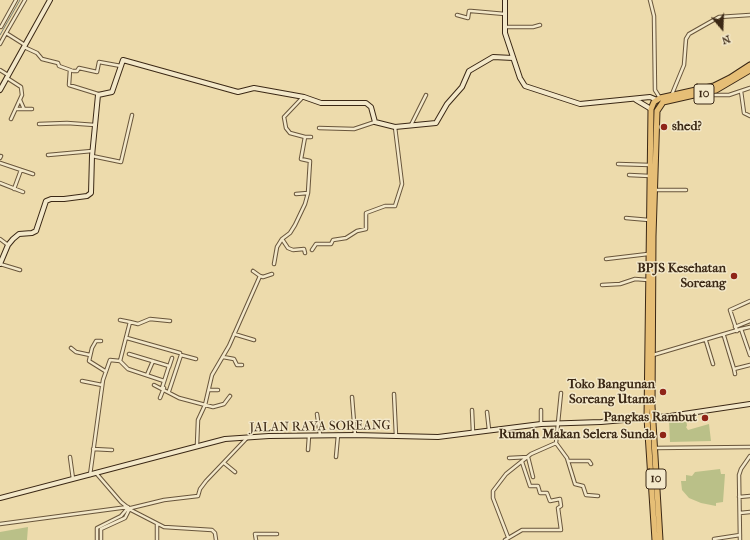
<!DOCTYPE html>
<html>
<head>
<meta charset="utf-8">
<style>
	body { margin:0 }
	#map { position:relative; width:750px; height:540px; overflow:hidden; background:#eddbac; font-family:"IM FELL French Canon",serif }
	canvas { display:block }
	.north { position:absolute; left:702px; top:8px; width:40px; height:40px; -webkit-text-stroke:3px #f3e8c9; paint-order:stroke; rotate:161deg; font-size:11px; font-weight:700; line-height:16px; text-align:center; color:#3b2815 }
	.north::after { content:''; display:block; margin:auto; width:14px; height:18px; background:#3b2815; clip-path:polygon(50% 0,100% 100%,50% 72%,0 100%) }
</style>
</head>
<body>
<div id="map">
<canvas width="750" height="540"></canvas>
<div class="north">N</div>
</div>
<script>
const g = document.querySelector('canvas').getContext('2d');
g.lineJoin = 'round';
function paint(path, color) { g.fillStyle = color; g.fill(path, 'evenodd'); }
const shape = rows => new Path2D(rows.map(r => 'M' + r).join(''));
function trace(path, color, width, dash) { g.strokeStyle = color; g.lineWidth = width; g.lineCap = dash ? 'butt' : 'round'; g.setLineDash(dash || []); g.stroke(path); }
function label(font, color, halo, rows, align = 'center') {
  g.font = font + ' "IM FELL French Canon",serif'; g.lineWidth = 3; g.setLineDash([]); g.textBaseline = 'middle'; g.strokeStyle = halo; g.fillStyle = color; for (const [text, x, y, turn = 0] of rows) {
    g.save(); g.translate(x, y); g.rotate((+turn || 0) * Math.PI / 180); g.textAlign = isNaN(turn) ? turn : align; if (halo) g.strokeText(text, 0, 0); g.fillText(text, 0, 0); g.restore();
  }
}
paint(shape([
	[686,417,687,426,686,427,688,430,709,424,711,441,670,442,669,420],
	[720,469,721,474,725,474,723,502,716,503,716,506,701,503,689,498,682,490,681,481,686,481,686,475,692,476,695,472],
	[28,527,27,540,0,540,0,532]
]), '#bac088');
trace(shape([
	[0,35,20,0]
]), '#787e76', 1);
const street = shape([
	[650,0,654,16,655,90,660,98],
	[457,15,468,18,469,11,471,11,505,14],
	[1,27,16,0],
	[505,27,533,27,540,25],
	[0,44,6,33],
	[25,45,6,33,25,0],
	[24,47,37,53,42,59,58,63,59,66,73,71,77,71,79,68,97,72,99,62,121,66],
	[0,70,8,75],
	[70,70,69,85,98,94],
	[7,78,21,87,22,95,11,119],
	[741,91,744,113,750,116],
	[672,94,684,65,686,39,689,34,719,17,750,15],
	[702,95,729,95,750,88],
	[20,100,24,109],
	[16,109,32,109],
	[39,124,67,123,95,125],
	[411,125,426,95],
	[319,128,354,129,375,122],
	[305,137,311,137],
	[48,155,92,151],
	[92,156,121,162,132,115],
	[0,158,1,156],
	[0,163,33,174],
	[618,164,650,165],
	[629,175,650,176],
	[0,183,23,192],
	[14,189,21,170],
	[655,190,686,190],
	[296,194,308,193,310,161,301,159,305,137,290,133,286,128,284,117,303,97],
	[626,218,649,220],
	[0,239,8,245],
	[312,250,316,244,331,244,333,240,346,238,357,231,366,229,366,213,385,206,395,206,402,184,395,127],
	[305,253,304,249,293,250,288,248,282,239,290,233,295,225,305,204,308,193],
	[606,259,648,254],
	[0,264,20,270],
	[274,264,277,247,282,239],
	[260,276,263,277,272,274],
	[602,285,620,284,635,279,648,280],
	[120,320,130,322],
	[735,327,750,321],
	[741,329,750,327],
	[737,331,730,310,750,301],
	[234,334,254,340],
	[724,336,734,369,750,365],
	[127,338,180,353],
	[101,341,96,341,92,348,89,361,105,371],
	[706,341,713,364],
	[71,348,76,352,90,355],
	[129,354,169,366,162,388],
	[653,355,741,329,750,355],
	[223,357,234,359,237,365,242,365],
	[120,361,130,322,138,324,150,319,170,321],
	[169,367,172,358],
	[734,369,735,374],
	[147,375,153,361],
	[82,381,102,385],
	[154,385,179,398,213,407,224,404,230,396],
	[210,390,218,390],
	[169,391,181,355,196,359],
	[394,394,396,436],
	[352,397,355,435],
	[160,398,164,388],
	[472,410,473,432],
	[541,410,541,424],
	[487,412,489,430],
	[317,414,320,435],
	[556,443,567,458,575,484,583,486,586,495,598,496],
	[197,445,198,420,205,405,212,375,229,346,260,276,253,271],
	[655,448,750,447],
	[93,449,112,450],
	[308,450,309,436],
	[70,457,73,479],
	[336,457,338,435],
	[509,458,528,457,533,477],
	[568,461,589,461,591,464],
	[224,463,235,472],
	[96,473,121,502,131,510,164,527,212,530,215,533,216,540],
	[90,475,103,380,110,360,120,361,128,369,164,381],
	[739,497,750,496],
	[740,513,750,512],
	[0,524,128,507],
	[508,537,493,498,493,491,506,474,531,454,556,443,561,393],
	[714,539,740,535],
	[97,540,97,528,121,516,127,509,164,500,198,496,200,489,206,481,247,438],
	[101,540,101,529,125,518,130,508],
	[157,540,157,524],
	[256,540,255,534,277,534],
	[505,540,522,530,561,530,558,508,561,506,560,499,550,501,547,493,540,493,538,486,530,486,522,462],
	[740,540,739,475,741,469,750,456]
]);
const secondary = shape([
	[505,0,505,33,520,78,525,86,580,104,650,97,657,100],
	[0,90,50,0],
	[636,100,651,109],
	[0,264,8,245,13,239,19,234,32,233,36,231,46,201,51,199,64,199,87,196,91,193,92,156,98,95,112,92,123,60,238,92,254,88,304,97,321,103,366,103,371,107,375,122,395,127,436,123,447,104,462,87,469,71,493,57,513,58],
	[0,498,225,439,269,436,355,435,438,437,541,424,601,422,670,416,750,404]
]);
const highway = shape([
	[655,540,647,418,651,109,654,102,660,98,714,86,730,78,750,65],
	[660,540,652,406,653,236,657,111,663,102,716,90,750,70]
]);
trace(street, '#68553b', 4.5);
trace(secondary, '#3b2815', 6);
trace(highway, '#3b2815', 7);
trace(street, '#f3e8c9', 2.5);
trace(secondary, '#f3e8c9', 4);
trace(highway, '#e6be76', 5);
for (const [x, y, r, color] of [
	[664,127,4,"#8f2418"],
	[734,276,4,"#8f2418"],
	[663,392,4,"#8f2418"],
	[705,418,4,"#8f2418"],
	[663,435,4,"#8f2418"]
]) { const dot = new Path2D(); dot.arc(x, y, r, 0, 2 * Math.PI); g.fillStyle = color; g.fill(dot); trace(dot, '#f3e8c9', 1.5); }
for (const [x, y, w] of [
	[704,94,20],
	[656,479,20]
]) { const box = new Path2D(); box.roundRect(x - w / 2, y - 10, w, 20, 3); g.fillStyle = '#f3e8c9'; g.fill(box); trace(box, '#3b2815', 1); }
label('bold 12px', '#3b2815', null, [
	["10",704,94],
	["10",656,479]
]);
label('bold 13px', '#3b2815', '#f3e8c9', [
	["shed?",672,127,"left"],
	["BPJS Kesehatan",726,269],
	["Soreang",726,284],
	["Toko Bangunan",655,385],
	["Soreang Utama",655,400],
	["Pangkas Rambut",697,418],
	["Rumah Makan Selera Sunda",655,435]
], 'right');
label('13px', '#3b2815', '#f3e8c9', [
	["JALAN RAYA SOREANG",320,427,-1]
]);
</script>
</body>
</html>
